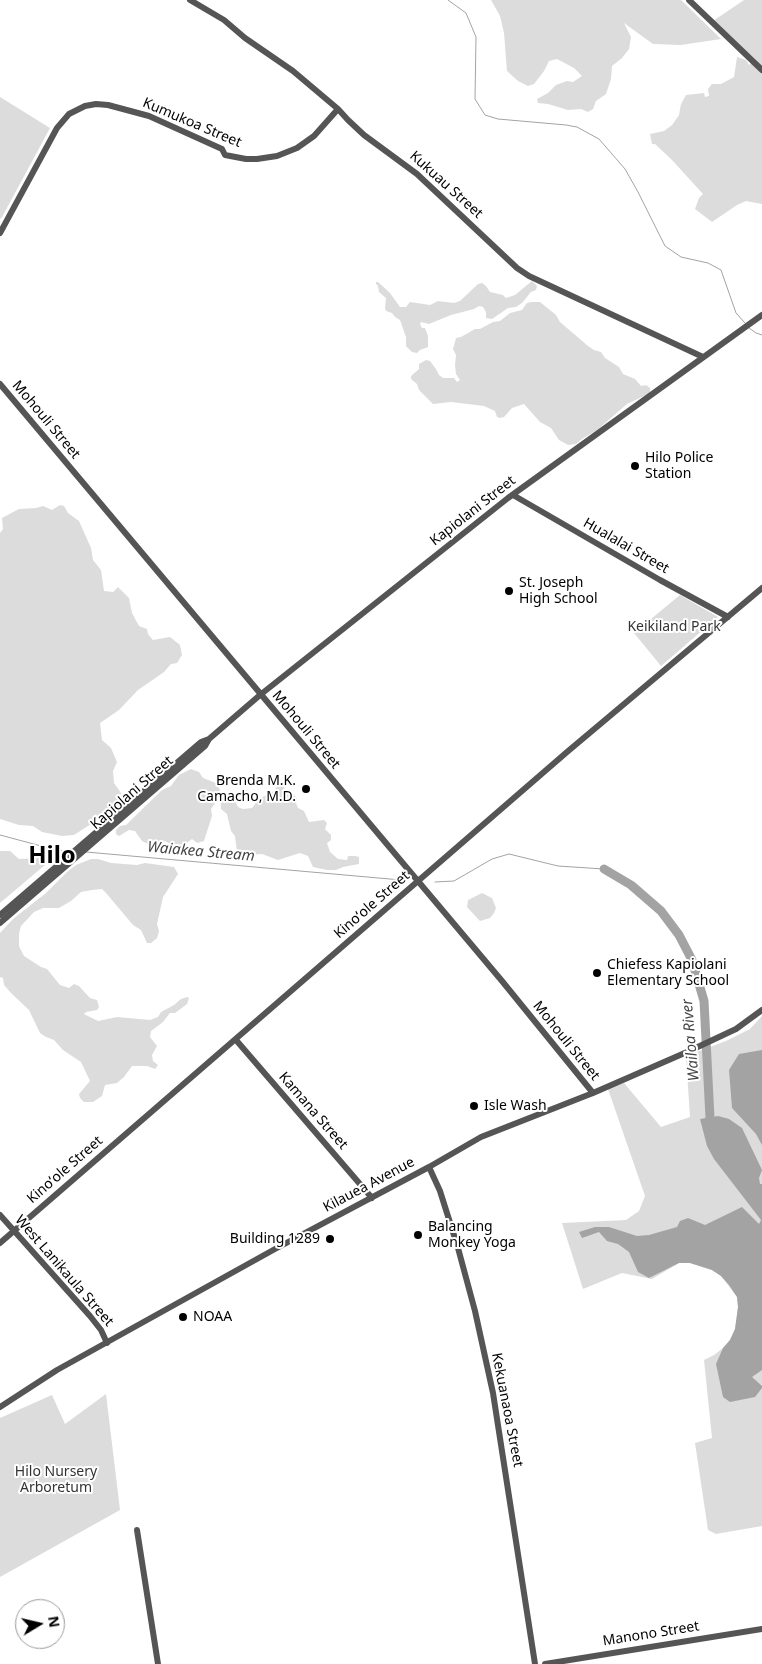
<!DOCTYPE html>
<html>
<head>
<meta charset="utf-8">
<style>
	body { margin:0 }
	#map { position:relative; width:762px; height:1664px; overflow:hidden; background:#fff; font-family:"Noto Sans",sans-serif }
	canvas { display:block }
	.north { position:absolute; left:15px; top:1599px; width:50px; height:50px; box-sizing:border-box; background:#fff; border:1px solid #999; border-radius:50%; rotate:81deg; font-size:14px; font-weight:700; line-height:20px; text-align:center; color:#000 }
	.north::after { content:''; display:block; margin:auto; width:18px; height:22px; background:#000; clip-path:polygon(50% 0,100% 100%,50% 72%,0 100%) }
</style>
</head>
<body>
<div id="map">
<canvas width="762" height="1664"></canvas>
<div class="north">N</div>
</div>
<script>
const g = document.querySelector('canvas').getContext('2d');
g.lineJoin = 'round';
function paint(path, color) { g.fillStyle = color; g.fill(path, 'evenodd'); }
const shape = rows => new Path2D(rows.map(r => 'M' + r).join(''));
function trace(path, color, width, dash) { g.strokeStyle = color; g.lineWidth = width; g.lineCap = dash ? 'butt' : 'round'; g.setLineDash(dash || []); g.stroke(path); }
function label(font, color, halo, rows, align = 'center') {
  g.font = font + ' "Noto Sans",sans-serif'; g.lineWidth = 4; g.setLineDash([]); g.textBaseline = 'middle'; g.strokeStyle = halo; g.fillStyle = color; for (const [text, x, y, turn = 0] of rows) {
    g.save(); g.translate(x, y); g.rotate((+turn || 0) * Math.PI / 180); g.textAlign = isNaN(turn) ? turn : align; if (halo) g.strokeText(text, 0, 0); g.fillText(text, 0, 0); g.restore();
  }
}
paint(shape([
	[491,0,681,0,721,39,681,45,653,44,624,23,631,37,629,49,622,58,612,66,611,79,606,94,596,101,593,109,588,112,581,109,568,110,548,104,538,103,537,99,548,93,556,85,567,81,573,82,582,76,574,68,557,59,549,61,544,71,534,84,528,86,518,81,507,71,504,33,500,16],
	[744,0,762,0,762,204,746,201,737,205,712,222,695,209,699,198,703,194,672,160,655,144,652,144,650,134,664,131,672,125,679,115,681,104,686,95,704,93,705,97,709,96,708,89,712,84,721,84,734,77,737,57,746,60,749,65,755,59,713,21],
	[0,97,50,128,1,219,0,218],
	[532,281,537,286,536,290,531,292,522,303,516,307,508,308,492,319,486,318,486,312,483,307,479,306,474,309,451,315,429,324,421,322,420,324,422,328,425,328,428,336,428,347,420,350,417,353,412,352,406,346,406,337,400,320,395,317,392,313,386,311,385,308,386,298,379,292,378,286,376,284,376,282,378,282,390,293,400,307,406,307,410,302,430,305,438,301,454,303,460,301,478,284,482,283,486,286,490,292,503,295,506,298,515,295],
	[531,302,540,302,556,315,560,322,588,346,594,350,601,352,605,358,619,367,623,374,635,379,641,386,646,385,650,388,650,392,648,394,627,404,597,430,582,439,576,444,568,445,559,440,551,428,540,422,524,404,512,408,504,417,500,418,497,417,495,411,484,406,451,402,433,404,419,390,417,384,411,379,411,376,419,369,419,364,426,360,430,361,436,369,439,375,443,378,454,378,457,382,460,380,456,374,455,365,456,355,453,349,456,338,461,337,475,329,480,329,493,322,500,321,510,313,522,310,527,303],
	[60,505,64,506,68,513,79,521,91,548,93,560,101,570,104,591,113,592,118,587,129,598,132,613,139,626,147,629,148,634,153,640,170,637,180,645,182,655,177,663,171,664,164,672,138,690,119,710,100,723,102,740,111,748,117,762,113,771,114,783,121,793,117,804,108,813,74,835,62,836,42,832,33,826,19,825,0,819,0,533,3,529,2,518,19,509,36,508,43,506,52,510],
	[680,595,718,617,661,666,634,633],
	[191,769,199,772,203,778,216,783,220,790,217,800,211,809,212,816,204,841,197,843,192,839,184,845,177,848,165,841,158,844,148,844,142,841,135,831,129,830,119,836,116,834,116,830,120,826,126,825,162,790,171,786,179,775],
	[279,783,283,786,287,792,292,792,297,799,296,803,298,808,304,811,309,822,324,820,327,823,325,829,331,835,331,840,327,843,330,852,338,859,347,860,348,856,355,856,359,857,359,864,343,867,336,870,327,870,313,867,308,856,300,853,278,860,262,854,247,855,237,852,235,836,231,831,227,814,221,809,221,803,225,798,230,796,234,799,238,807,243,809,252,808,259,799,274,791],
	[0,851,10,851,19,859,39,858,44,860,45,865,0,903],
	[91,859,98,859,111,863,137,865,145,863,174,867,178,874,163,897,157,924,159,931,157,938,151,943,147,943,141,930,133,925,106,893,102,889,92,890,81,892,71,901,59,908,43,908,34,912,21,926,19,934,19,946,24,956,41,967,47,969,60,985,69,988,74,984,79,986,90,998,97,1000,99,1007,97,1010,86,1012,84,1014,98,1021,117,1017,150,1020,158,1017,161,1012,174,1005,181,999,187,997,189,998,187,1004,175,1013,170,1013,163,1022,151,1031,150,1037,157,1046,152,1055,153,1061,158,1065,155,1069,147,1066,132,1066,124,1077,117,1083,105,1085,102,1096,93,1102,84,1102,80,1098,79,1094,90,1081,81,1062,63,1050,54,1040,46,1037,40,1033,29,1010,12,994,4,985,3,978,0,977,0,933,13,919,46,893,67,872,76,865],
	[482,893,492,898,496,908,494,913,490,918,480,921,467,907,468,900],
	[762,1016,762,1526,716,1534,708,1530,695,1443,712,1438,704,1360,714,1355,723,1348,730,1340,735,1329,738,1307,737,1297,721,1276,712,1270,690,1263,679,1263,652,1279,622,1273,583,1289,562,1223,626,1220,639,1211,645,1196,608,1089,624,1083,661,1127,690,1117,686,1056,726,1041,750,1029],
	[106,1394,120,1510,0,1577,0,1418,52,1395,65,1424]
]), '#dcdcdc');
paint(shape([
	[762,1050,762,1145,756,1134,732,1108,729,1070,739,1054],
	[718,1116,729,1119,742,1128,762,1170,759,1178,760,1184,762,1184,762,1370,752,1377,762,1386,762,1388,755,1397,730,1402,723,1397,716,1364,723,1348,730,1340,735,1329,738,1307,737,1297,729,1285,721,1276,712,1270,690,1263,679,1263,649,1278,638,1272,629,1252,618,1244,607,1241,599,1232,582,1238,579,1232,595,1227,609,1227,637,1236,649,1235,677,1227,680,1221,688,1218,705,1225,742,1207,759,1224,761,1220,714,1159,707,1146,700,1119]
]), '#a3a3a3');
trace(shape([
	[448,0,466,13,476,37,475,99,485,115,498,119,566,125,577,127,599,139,625,169,638,192,665,246,681,257,708,263,721,270,736,313,745,323],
	[749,328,756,333,762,335],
	[0,835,56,850,70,851],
	[86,852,401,880],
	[435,882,454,881,492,859,509,854,558,866,604,869]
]), '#a3a3a3', 1);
trace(shape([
	[604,869,631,885,661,911,679,935,692,960,704,1001,710,1118,714,1128]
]), '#a3a3a3', 9);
trace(shape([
	[190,0,224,20,245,38,293,71,338,109,348,120,364,135,417,174,517,268,529,276,703,357],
	[689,0,762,70],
	[0,233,57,128,69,114,85,106,96,104,108,105,149,116,222,149,225,155,246,159,257,159,277,156,297,148,314,136,338,109],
	[0,384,502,981,593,1093],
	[513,495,660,580,728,617],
	[0,915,201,742,209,739,260,695,508,498,762,315],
	[0,923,205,746,209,739],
	[236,1040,372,1198],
	[429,1167,440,1191,458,1248,475,1311,493,1393,535,1664],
	[0,1215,90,1316,101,1330,107,1343],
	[0,1243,567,752,762,588],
	[0,1407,57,1370,275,1249,429,1167,481,1137,593,1093,687,1052,736,1029,762,1010],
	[137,1530,158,1664],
	[545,1664,762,1629]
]), '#555', 6);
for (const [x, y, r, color] of [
	[635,466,5,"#000"],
	[509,591,5,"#000"],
	[306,789,5,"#000"],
	[597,973,5,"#000"],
	[474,1106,5,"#000"],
	[418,1235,5,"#000"],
	[330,1239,5,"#000"],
	[183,1317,5,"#000"]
]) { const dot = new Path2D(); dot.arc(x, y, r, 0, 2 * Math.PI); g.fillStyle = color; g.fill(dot); trace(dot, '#fff', 2); }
label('14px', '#000', '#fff', [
	["Kumukoa Street",192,123,23],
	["Kukuau Street",446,185,42],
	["Mohouli Street",46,420,50],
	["Kapiolani Street",473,511,-38],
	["Hualalai Street",626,546,30],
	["Mohouli Street",306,730,50],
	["Kapiolani Street",132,793,-41],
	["Kinoʻole Street",372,905,-41],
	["Mohouli Street",566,1041,51],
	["Kamana Street",313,1111,49],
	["Kinoʻole Street",65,1170,-41],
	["Kilauea Avenue",369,1185,-28],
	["West Lanikaula Street",64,1271,49],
	["Kekuanaoa Street",507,1410,79],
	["Manono Street",651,1634,-9]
]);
label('14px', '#000', '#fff', [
	["Hilo Police",645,458],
	["Station",645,474],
	["St. Joseph",519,583],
	["High School",519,599],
	["Brenda M.K.",296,781,"right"],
	["Camacho, M.D.",296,797,"right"],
	["Chiefess Kapiolani",607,965],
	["Elementary School",607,981],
	["Isle Wash",484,1106],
	["Balancing",428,1227],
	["Monkey Yoga",428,1243],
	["Building 1289",320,1239,"right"],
	["NOAA",193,1317]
], 'left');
label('14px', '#333', '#fff', [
	["Keikiland Park",674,627],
	["Hilo Nursery",56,1472],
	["Arboretum",56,1488]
]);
label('italic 15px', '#444', '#fff', [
	["Waiakea Stream",201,852,5],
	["Wailoa River",691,1040,-95]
]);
label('bold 24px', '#000', '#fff', [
	["Hilo",52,856]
]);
</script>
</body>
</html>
